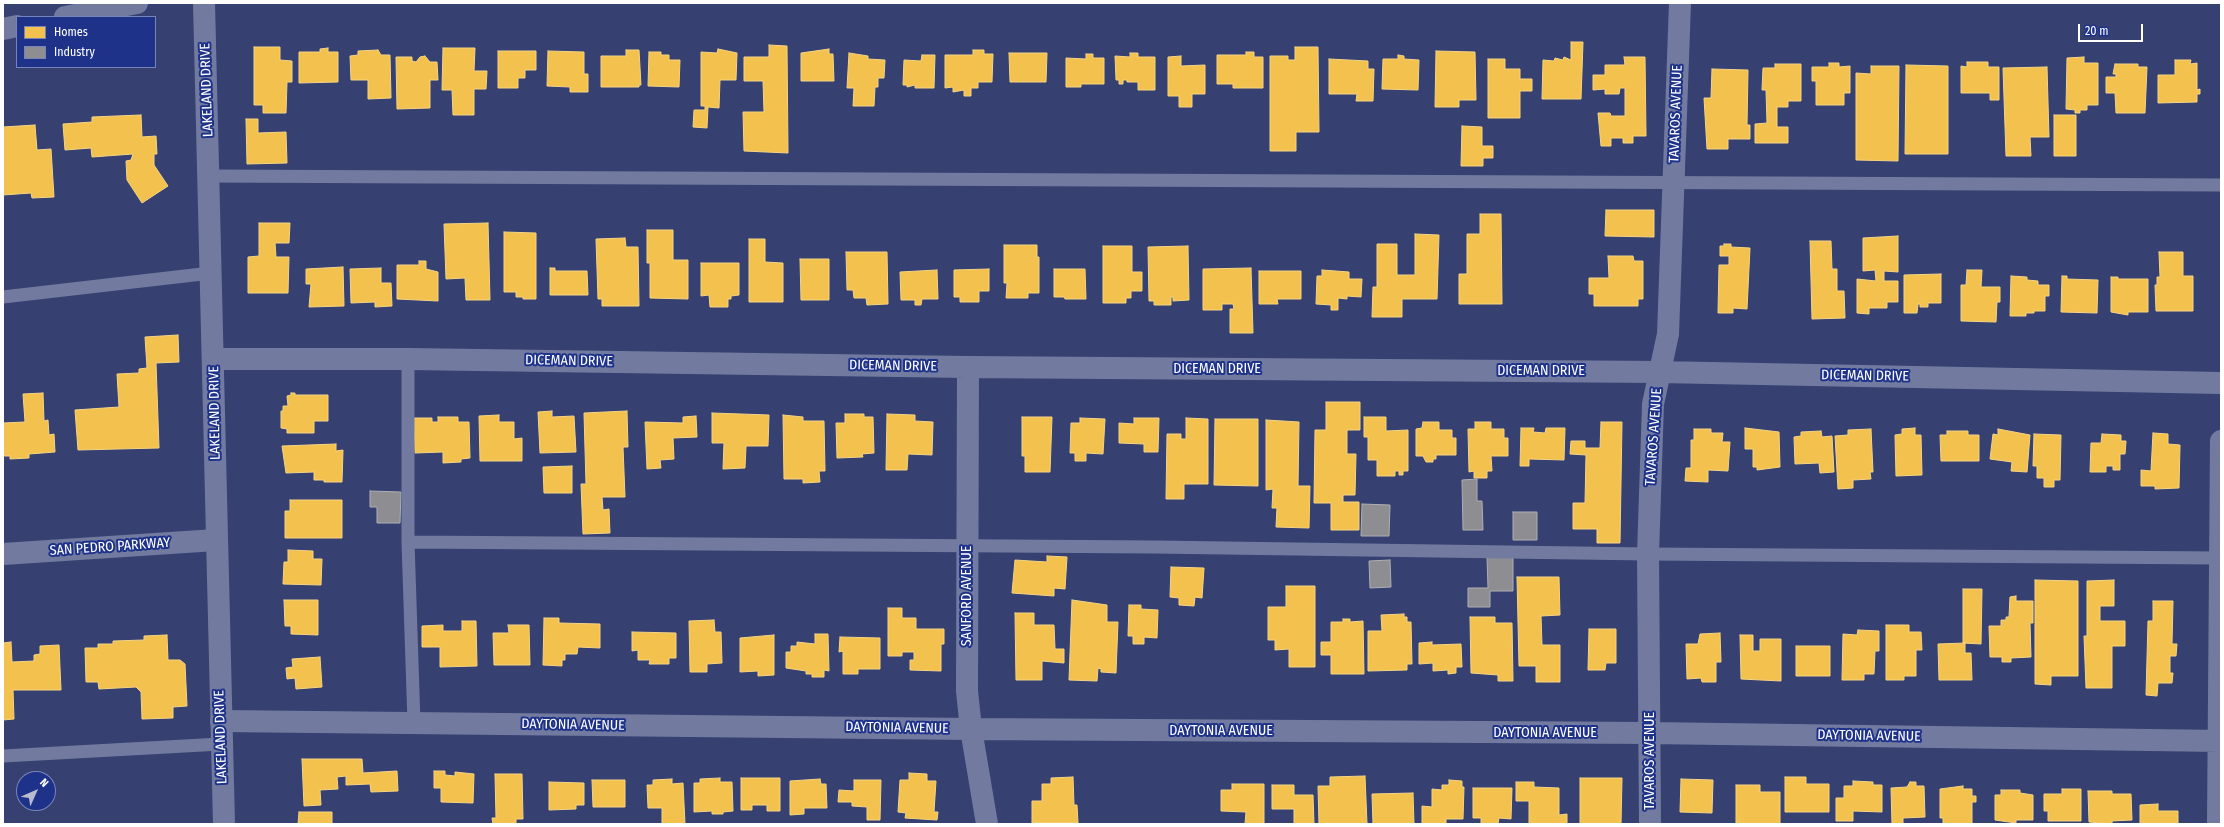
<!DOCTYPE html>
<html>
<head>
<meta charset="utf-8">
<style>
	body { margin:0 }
	#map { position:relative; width:2224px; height:827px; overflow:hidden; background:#364172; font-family:"Fira Sans Condensed",sans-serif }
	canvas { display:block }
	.frame { position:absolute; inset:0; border:4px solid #fff; pointer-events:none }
	.legend { position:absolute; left:16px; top:16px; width:140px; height:52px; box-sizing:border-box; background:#1e328a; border:1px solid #7884b9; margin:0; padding:5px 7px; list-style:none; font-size:12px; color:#fff }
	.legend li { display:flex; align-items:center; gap:8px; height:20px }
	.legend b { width:20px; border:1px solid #7884b9 }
	.north { position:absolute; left:16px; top:771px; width:40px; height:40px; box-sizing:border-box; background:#1e328a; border:1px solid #7884b9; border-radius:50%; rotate:45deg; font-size:11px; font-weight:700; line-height:16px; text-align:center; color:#fff }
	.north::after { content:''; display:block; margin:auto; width:14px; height:18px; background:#b9bcce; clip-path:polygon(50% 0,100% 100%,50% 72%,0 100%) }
	.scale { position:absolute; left:2078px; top:24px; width:65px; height:18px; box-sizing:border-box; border:2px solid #fff; border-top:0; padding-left:5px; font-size:12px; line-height:14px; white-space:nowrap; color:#fff; -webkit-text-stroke:3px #1e328a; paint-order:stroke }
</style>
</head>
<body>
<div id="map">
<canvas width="2224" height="827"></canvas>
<div class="frame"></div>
<ul class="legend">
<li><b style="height:11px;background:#f2c14e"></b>Homes</li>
<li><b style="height:11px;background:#8d8d92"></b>Industry</li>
</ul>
<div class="north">N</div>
<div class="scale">20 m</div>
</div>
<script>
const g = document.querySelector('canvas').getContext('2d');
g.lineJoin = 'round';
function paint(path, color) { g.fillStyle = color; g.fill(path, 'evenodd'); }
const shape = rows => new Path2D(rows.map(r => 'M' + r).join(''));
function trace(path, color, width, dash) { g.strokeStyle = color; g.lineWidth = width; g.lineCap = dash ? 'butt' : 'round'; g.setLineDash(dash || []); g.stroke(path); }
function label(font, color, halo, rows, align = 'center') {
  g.font = font + ' "Fira Sans Condensed",sans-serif'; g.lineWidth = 4; g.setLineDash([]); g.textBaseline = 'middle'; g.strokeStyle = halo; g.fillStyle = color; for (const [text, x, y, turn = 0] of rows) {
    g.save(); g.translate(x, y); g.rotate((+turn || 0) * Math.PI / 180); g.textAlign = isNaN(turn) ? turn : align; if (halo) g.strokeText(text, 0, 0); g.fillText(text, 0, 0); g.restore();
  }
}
const homes = shape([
	[1571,42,1583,42,1581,99,1542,99,1543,60,1554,61,1555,58,1563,60,1564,57,1571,60,1571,42],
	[769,45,787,46,788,153,744,151,743,112,764,112,763,81,744,81,744,57,769,57,769,45],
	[254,47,280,47,280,60,292,61,292,82,287,82,286,113,263,113,263,105,254,105,254,47],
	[1295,47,1318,47,1319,132,1296,132,1296,151,1270,151,1270,56,1288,56,1288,60,1295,60,1295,47],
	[328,48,328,52,338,52,338,82,299,83,299,52,320,52,320,49,328,48],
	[443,48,475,48,474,71,487,71,486,89,474,89,474,115,453,115,452,90,442,90,443,48],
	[718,49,737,53,736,80,720,80,719,108,708,107,707,128,693,127,694,110,705,110,705,106,701,106,701,52,717,53,718,49],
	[829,49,829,54,833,54,834,81,801,81,801,53,829,49],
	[378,50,381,55,390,55,391,98,368,99,368,80,351,80,350,56,358,55,358,51,378,50],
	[626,50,639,50,641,85,639,85,639,87,601,87,601,56,626,56,626,50],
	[973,50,984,50,984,54,993,54,992,82,978,82,978,88,971,88,971,96,964,96,964,90,953,92,953,87,945,88,945,55,973,55,973,50],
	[498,51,536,51,536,70,525,70,525,78,518,78,518,88,498,88,498,51],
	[548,51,584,52,584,74,588,74,588,92,570,92,570,87,547,86,548,51],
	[1436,51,1475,52,1476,100,1459,100,1459,107,1435,107,1436,51],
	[649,52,661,52,661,55,669,55,669,60,680,60,679,87,648,86,649,52],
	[1246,52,1254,52,1254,57,1263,57,1263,88,1233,88,1233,84,1217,84,1217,55,1246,55,1246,52],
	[849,53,868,56,868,59,885,60,884,78,878,78,878,87,875,87,874,106,853,106,854,88,847,88,849,53],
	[1009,53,1047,53,1046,82,1010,82,1009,53],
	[1130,53,1138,53,1138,57,1155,57,1155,90,1138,90,1138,82,1127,82,1127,80,1123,80,1123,84,1119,84,1119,80,1116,80,1115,56,1130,57,1130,53],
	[1086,54,1093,54,1093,58,1104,58,1104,84,1081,84,1081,87,1066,87,1066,58,1086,59,1086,54],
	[922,55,935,55,934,88,915,88,915,85,907,87,907,85,903,85,904,60,921,61,922,55],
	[1398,55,1404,56,1404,59,1419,60,1418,90,1382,89,1383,59,1398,59,1398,55],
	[425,56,430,62,437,62,438,80,430,80,430,108,397,109,396,57,412,57,412,61,416,62,420,57,425,56],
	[1181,56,1181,66,1205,65,1205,94,1192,94,1192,107,1179,107,1179,96,1168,96,1168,57,1181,56],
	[1624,57,1645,57,1646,136,1633,136,1633,143,1623,143,1623,138,1611,138,1611,146,1601,146,1598,113,1610,113,1611,116,1625,116,1625,88,1620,88,1619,94,1605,94,1605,89,1593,90,1593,75,1605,75,1605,65,1625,65,1624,57],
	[2084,57,2084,63,2098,63,2098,105,2087,105,2087,110,2080,110,2080,113,2075,113,2075,110,2066,109,2067,58,2084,57],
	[1329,59,1368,61,1368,69,1374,69,1373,101,1356,101,1357,94,1329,94,1329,59],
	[1488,59,1505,59,1505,69,1520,69,1520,79,1532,79,1532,91,1520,91,1520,118,1488,118,1488,59],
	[2175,60,2191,60,2190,64,2197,63,2197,90,2200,89,2200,94,2197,94,2197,102,2158,103,2158,75,2175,75,2175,60],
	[1967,62,1988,62,1988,67,1999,67,1999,100,1990,100,1990,93,1961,93,1961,66,1967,67,1967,62],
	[1829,63,1839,63,1839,67,1850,66,1850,93,1844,93,1844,105,1816,105,1816,81,1812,81,1812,67,1829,67,1829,63],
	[1775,64,1801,64,1801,101,1788,101,1788,107,1777,107,1777,127,1788,127,1788,143,1755,143,1755,124,1767,123,1766,90,1762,90,1763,68,1775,68,1775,64],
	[2115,64,2138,64,2138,67,2147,67,2145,113,2116,113,2115,93,2106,93,2106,77,2116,77,2116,74,2113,74,2115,64],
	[1906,65,1948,66,1948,154,1905,154,1906,65],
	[1871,66,1899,66,1898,161,1856,160,1856,73,1871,74,1871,66],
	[2047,67,2049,137,2030,137,2031,156,2006,156,2003,68,2047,67],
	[1712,69,1748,70,1747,125,1750,125,1750,139,1728,139,1728,149,1707,149,1704,98,1711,98,1712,69],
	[141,115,142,137,156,136,157,154,154,154,154,165,168,186,142,203,127,180,126,161,131,160,133,154,92,157,91,148,65,150,63,124,92,122,92,117,141,115],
	[2054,115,2076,115,2076,156,2054,156,2054,115],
	[246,119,258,119,258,133,286,132,287,163,247,164,246,119],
	[35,125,37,150,51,149,54,197,32,198,31,193,3,195,3,127,35,125],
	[1462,126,1482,127,1482,146,1493,146,1493,158,1483,158,1483,166,1461,166,1462,126],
	[1606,210,1654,210,1654,237,1605,236,1606,210],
	[1480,214,1501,214,1502,304,1459,304,1459,274,1467,274,1467,234,1480,234,1480,214],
	[259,223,290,223,289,243,275,243,276,257,289,257,288,293,248,293,248,257,259,256,259,223],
	[488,223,490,300,466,300,465,278,446,279,444,224,488,223],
	[647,230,673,230,673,260,688,260,688,299,650,298,650,263,647,263,647,230],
	[504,232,536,233,536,299,523,299,523,297,516,297,516,292,504,292,504,232],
	[1415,234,1439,235,1437,299,1402,299,1402,317,1372,317,1373,287,1377,287,1377,244,1397,244,1397,275,1415,275,1415,234],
	[1898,236,1898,272,1884,271,1884,281,1898,281,1898,302,1887,302,1887,308,1869,308,1869,314,1857,313,1857,279,1876,281,1875,270,1863,271,1863,238,1898,236],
	[625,238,626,247,638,247,639,306,602,306,602,299,598,299,596,239,625,238],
	[749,239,765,239,765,262,783,263,783,302,749,302,749,239],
	[1810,241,1831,241,1832,269,1837,269,1837,291,1844,291,1845,318,1812,319,1810,241],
	[1724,244,1731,244,1731,247,1750,248,1747,309,1733,308,1733,313,1718,313,1719,265,1729,265,1729,256,1720,256,1720,246,1724,246,1724,244],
	[1004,245,1037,245,1037,257,1039,257,1039,293,1028,293,1028,298,1006,298,1007,283,1004,283,1004,245],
	[1103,246,1132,246,1132,272,1142,272,1142,291,1131,291,1131,298,1126,298,1126,303,1103,303,1103,246],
	[1188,246,1189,300,1173,301,1173,297,1171,297,1171,305,1154,305,1154,301,1149,301,1148,247,1188,246],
	[846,252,887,252,888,304,867,305,866,298,854,298,853,290,847,290,846,252],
	[2159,252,2183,252,2183,276,2193,276,2193,311,2156,311,2155,285,2157,285,2157,277,2160,277,2159,252],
	[1608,256,1633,256,1634,261,1643,261,1643,299,1638,299,1638,306,1594,306,1594,294,1589,294,1589,278,1609,278,1608,256],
	[800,259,829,259,829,300,801,300,800,259],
	[419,261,426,261,426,269,438,272,438,301,397,299,397,265,419,265,419,261],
	[701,263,739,263,739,295,731,296,731,299,728,299,728,307,710,307,709,295,701,296,701,263],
	[343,267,344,306,309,307,311,284,306,284,306,269,343,267],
	[381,268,381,283,391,283,392,306,375,307,375,302,351,303,350,269,381,268],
	[550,268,555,268,555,271,587,271,588,295,550,295,550,268],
	[1251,268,1253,333,1230,333,1230,309,1234,309,1233,304,1222,304,1222,310,1203,310,1203,269,1251,268],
	[989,269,989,291,979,291,979,302,960,302,960,297,954,297,954,270,989,269],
	[1054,269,1085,269,1086,299,1065,299,1064,297,1054,297,1054,269],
	[937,270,938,299,922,299,921,305,915,305,915,300,901,300,900,272,937,270],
	[1322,270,1349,272,1349,279,1362,279,1361,297,1347,296,1347,299,1338,298,1338,310,1331,310,1331,305,1316,304,1317,276,1322,276,1322,270],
	[1967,270,1982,270,1981,287,2000,287,2000,302,1997,302,1996,322,1961,321,1961,285,1966,285,1967,270],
	[1259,271,1301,271,1301,299,1277,299,1278,304,1259,304,1259,271],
	[1941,274,1941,303,1928,303,1928,307,1920,307,1920,304,1918,304,1917,313,1904,313,1904,275,1941,274],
	[2011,276,2027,277,2027,280,2038,281,2038,285,2049,285,2049,296,2045,296,2045,311,2034,311,2034,313,2026,313,2026,316,2010,316,2011,276],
	[2062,276,2067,276,2067,279,2098,280,2097,313,2061,312,2062,276],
	[2111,277,2118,277,2118,279,2148,279,2148,312,2128,312,2128,315,2111,312,2111,277],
	[178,335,179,362,156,363,159,448,78,450,75,410,119,407,117,374,139,373,139,369,147,368,145,337,178,335],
	[43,393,44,421,48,420,49,435,54,434,55,452,29,454,29,458,10,459,10,456,3,456,3,423,25,422,23,394,43,393],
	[291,393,295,393,295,395,328,395,328,421,314,421,314,433,287,433,287,429,281,428,281,411,283,411,283,406,288,406,287,396,291,395,291,393],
	[1326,402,1360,402,1360,430,1347,430,1347,454,1356,454,1355,495,1343,495,1343,502,1359,502,1359,530,1331,530,1331,503,1314,503,1315,430,1326,430,1326,402],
	[552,411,552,417,574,416,576,452,540,453,538,412,552,411],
	[627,411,628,447,623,447,625,497,602,497,603,510,609,509,610,533,583,534,581,484,586,484,584,413,627,411],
	[712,413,769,415,768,446,746,446,745,468,723,469,724,443,712,443,712,413],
	[845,414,864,414,864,417,873,417,874,453,862,454,863,457,837,458,836,423,845,423,845,414],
	[887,414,915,415,915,421,933,422,932,455,908,454,907,470,886,470,887,414],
	[499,415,499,422,514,422,514,439,522,438,522,461,480,461,479,416,499,415],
	[783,415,803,417,803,421,824,421,825,471,819,471,820,482,803,483,803,479,784,479,783,415],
	[696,416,697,437,673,438,674,459,660,460,661,468,647,469,645,422,683,423,683,417,696,416],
	[438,417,458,417,458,422,469,422,470,458,461,459,461,462,443,463,443,452,415,453,414,418,432,418,432,422,438,422,438,417],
	[1022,417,1052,417,1050,472,1025,472,1025,456,1022,456,1022,417],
	[1364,417,1386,417,1386,431,1408,430,1408,471,1403,471,1403,475,1399,475,1399,471,1395,471,1395,476,1377,476,1377,460,1368,460,1368,437,1364,437,1364,417],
	[1080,418,1105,419,1103,454,1086,453,1086,461,1075,461,1075,453,1070,453,1071,423,1080,423,1080,418],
	[1134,418,1159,418,1158,452,1144,452,1144,444,1119,443,1119,423,1134,424,1134,418],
	[1186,418,1208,419,1208,484,1184,484,1184,499,1166,499,1167,434,1181,434,1181,439,1186,439,1186,418],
	[1215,419,1258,419,1258,486,1214,485,1215,419],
	[1266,420,1299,422,1298,486,1310,486,1309,528,1276,527,1277,508,1272,508,1273,489,1266,490,1266,420],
	[1423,422,1439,422,1439,430,1452,430,1452,438,1456,438,1456,455,1436,455,1436,459,1433,459,1433,462,1426,462,1423,456,1416,456,1416,429,1422,428,1423,422],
	[1475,422,1491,422,1491,429,1504,429,1504,438,1508,438,1508,456,1491,456,1492,471,1487,471,1487,478,1474,478,1474,471,1469,472,1468,429,1475,429,1475,422],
	[1601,422,1622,422,1620,543,1597,543,1597,529,1573,529,1573,503,1585,503,1586,455,1570,454,1571,441,1585,441,1585,448,1600,448,1601,422],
	[1521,428,1534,428,1533,432,1545,433,1546,428,1565,428,1564,460,1529,459,1529,466,1520,466,1521,428],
	[1745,428,1779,432,1780,467,1757,470,1757,467,1753,467,1753,449,1745,449,1745,428],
	[1915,428,1915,435,1921,435,1922,475,1896,476,1895,435,1902,434,1902,429,1915,428],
	[1694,429,1711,429,1711,433,1723,433,1722,442,1730,442,1728,471,1708,470,1708,482,1685,481,1686,468,1691,468,1691,440,1694,440,1694,429],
	[1871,429,1873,472,1870,472,1871,479,1853,480,1853,488,1838,489,1835,436,1848,435,1848,430,1871,429],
	[1998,429,2030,435,2027,472,2011,471,2012,462,1990,459,1993,434,1998,435,1998,429],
	[1821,431,1822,437,1832,436,1834,472,1820,473,1819,463,1795,464,1794,437,1801,436,1801,432,1821,431],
	[1947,431,1968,431,1968,435,1979,435,1979,461,1941,461,1940,435,1947,435,1947,431],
	[2153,433,2168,434,2168,444,2180,445,2179,488,2155,489,2155,486,2141,486,2141,470,2151,471,2153,433],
	[2034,434,2061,435,2060,480,2054,480,2054,487,2044,487,2044,478,2037,478,2037,466,2033,466,2034,434],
	[2102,434,2121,435,2121,441,2126,441,2125,454,2120,454,2120,470,2113,470,2113,466,2106,466,2106,472,2090,472,2091,443,2101,443,2102,434],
	[336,444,336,451,343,450,342,482,324,482,324,480,314,480,314,472,286,473,282,446,336,444],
	[572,466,572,493,544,493,543,467,572,466],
	[290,500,342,500,342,538,285,538,285,511,290,511,290,500],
	[288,550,313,551,313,559,322,559,321,585,283,584,284,562,288,562,288,550],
	[1047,556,1067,557,1065,589,1054,588,1054,596,1012,593,1015,560,1047,562,1047,556],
	[1171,567,1204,568,1202,598,1195,597,1194,606,1179,605,1179,598,1170,597,1171,567],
	[1517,577,1559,577,1560,615,1541,616,1542,645,1560,645,1560,682,1536,682,1536,666,1519,666,1517,577],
	[2035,580,2078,581,2078,676,2051,676,2051,685,2035,684,2035,580],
	[2114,580,2114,606,2100,606,2100,621,2125,621,2125,646,2112,646,2112,688,2086,688,2084,636,2087,636,2087,581,2114,580],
	[1286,586,1315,586,1315,667,1289,667,1289,649,1275,650,1275,640,1268,640,1268,607,1286,607,1286,586],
	[1963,589,1982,589,1981,644,1963,643,1963,589],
	[2016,596,2016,601,2033,601,2033,623,2030,623,2031,657,2011,658,2011,662,2002,662,2002,657,1990,657,1989,626,2001,626,2001,620,2006,620,2006,617,2009,617,2010,597,2016,596],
	[284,600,318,600,318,635,291,634,291,626,285,626,284,600],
	[1072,600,1107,605,1107,622,1118,622,1116,673,1101,672,1101,669,1098,668,1097,681,1069,680,1072,600],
	[2153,601,2173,601,2172,644,2177,644,2176,656,2170,656,2170,673,2173,673,2172,683,2158,683,2157,696,2146,695,2148,621,2153,621,2153,601],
	[1129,605,1141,605,1141,609,1158,610,1157,638,1144,637,1144,644,1133,644,1133,636,1128,636,1129,605],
	[888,608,902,608,902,618,916,618,916,629,944,629,944,644,941,644,941,671,910,670,910,660,914,660,914,652,902,652,902,656,888,656,888,608],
	[1015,613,1034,613,1034,625,1054,625,1055,649,1064,649,1064,663,1042,661,1042,680,1016,680,1015,613],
	[1404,614,1404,617,1407,617,1407,622,1411,622,1412,664,1407,664,1407,670,1368,671,1368,631,1382,631,1381,615,1404,614],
	[1470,617,1495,617,1495,623,1512,623,1513,681,1498,681,1498,675,1471,673,1470,617],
	[544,618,559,618,559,623,600,624,600,648,578,647,577,654,565,654,565,660,562,660,562,666,543,665,544,618],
	[1343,619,1350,619,1350,622,1363,621,1364,674,1331,674,1331,655,1321,655,1321,642,1331,642,1331,622,1343,622,1343,619],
	[714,620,715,632,721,632,722,663,707,664,707,672,690,672,689,621,714,620],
	[462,621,476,621,477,666,440,667,440,647,422,647,422,626,443,625,443,631,462,631,462,621],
	[508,625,529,625,530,665,494,665,493,633,509,633,508,625],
	[1886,625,1909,625,1909,632,1921,632,1922,650,1916,650,1916,676,1904,676,1904,680,1886,680,1886,625],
	[1589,629,1616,629,1616,663,1606,663,1605,670,1588,670,1589,629],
	[1858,630,1879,631,1879,651,1875,651,1874,674,1864,674,1864,680,1842,680,1843,634,1857,635,1858,630],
	[632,632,676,633,676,658,669,658,669,664,649,664,650,660,638,660,638,650,632,651,632,632],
	[1720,633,1721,662,1716,662,1716,682,1702,682,1701,678,1687,679,1686,644,1698,644,1700,634,1720,633],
	[815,634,828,634,829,671,824,670,824,677,812,677,812,674,806,674,806,671,786,668,786,652,791,652,791,646,797,646,797,642,815,644,815,634],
	[167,635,168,660,180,660,185,664,187,706,173,707,173,718,142,719,141,692,136,687,99,689,98,682,86,682,85,648,98,648,98,644,113,644,113,641,144,640,144,636,167,635],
	[774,635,774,675,758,676,758,671,740,672,740,638,774,635],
	[1740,635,1753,635,1753,651,1760,651,1760,639,1781,639,1781,681,1741,679,1740,635],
	[840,637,880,638,880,669,858,669,858,674,843,674,843,651,839,652,840,637],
	[11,642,12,662,34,661,34,655,40,654,40,646,59,645,61,690,13,690,14,719,3,720,3,643,11,642],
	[1432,642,1432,645,1461,644,1462,667,1456,667,1456,673,1448,674,1448,670,1433,671,1433,663,1419,664,1419,643,1432,642],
	[1965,643,1965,653,1971,653,1972,680,1939,680,1938,644,1965,643],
	[1796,646,1830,646,1830,676,1796,676,1796,646],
	[320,657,322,687,296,689,295,678,287,679,286,668,293,667,292,659,320,657],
	[302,759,362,759,363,773,397,771,398,791,371,792,370,784,346,785,346,776,337,777,338,789,320,790,321,805,304,806,302,759],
	[434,771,445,771,445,775,455,776,455,772,474,774,473,803,441,802,441,788,434,788,434,771],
	[909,773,927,774,927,781,936,781,934,812,938,812,937,820,905,818,906,813,898,812,900,780,909,780,909,773],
	[495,774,522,774,523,819,516,819,516,824,493,824,492,818,496,818,495,774],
	[1365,776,1367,824,1319,824,1318,786,1330,786,1330,777,1365,776],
	[1073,777,1074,805,1077,805,1078,823,1032,823,1032,801,1042,801,1042,784,1051,784,1051,778,1073,777],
	[1785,777,1806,777,1806,784,1829,784,1829,812,1785,812,1785,777],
	[720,778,720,782,732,782,733,811,723,812,723,814,712,814,712,811,694,812,694,783,700,783,700,779,720,778],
	[741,778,780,778,780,811,767,811,767,805,752,805,752,810,741,810,741,778],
	[1580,778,1622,778,1621,824,1580,824,1580,778],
	[672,779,672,784,683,783,685,824,662,824,662,808,648,808,647,785,653,785,653,780,672,779],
	[820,779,821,784,826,784,827,808,804,808,804,814,790,815,790,781,820,779],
	[1681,779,1713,780,1712,813,1680,812,1681,779],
	[592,780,625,780,625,807,593,807,592,780],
	[854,780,881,780,880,820,867,820,867,807,852,806,852,802,838,802,839,790,854,791,854,780],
	[1449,780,1462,781,1462,787,1464,787,1463,819,1446,819,1446,824,1422,824,1422,806,1432,807,1432,789,1442,790,1442,785,1449,785,1449,780],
	[1853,781,1873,782,1873,785,1882,785,1882,812,1853,811,1853,821,1836,821,1836,798,1844,798,1844,786,1853,786,1853,781],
	[549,782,584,783,584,805,576,805,576,809,549,810,549,782],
	[1516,782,1534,782,1534,787,1559,788,1559,815,1567,814,1567,824,1529,824,1529,801,1516,801,1516,782],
	[1910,782,1916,782,1916,786,1924,786,1925,817,1903,818,1903,824,1892,824,1891,788,1907,787,1910,782],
	[1232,784,1264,784,1264,824,1245,824,1246,812,1221,811,1221,790,1232,790,1232,784],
	[1272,785,1294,785,1294,795,1313,795,1314,824,1294,824,1294,809,1272,809,1272,785],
	[1736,785,1760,785,1760,792,1780,792,1780,824,1736,824,1736,785],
	[1963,786,1963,789,1972,789,1972,796,1976,796,1976,802,1972,802,1972,824,1943,824,1943,818,1940,818,1940,789,1963,786],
	[1473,788,1512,788,1511,819,1499,818,1498,824,1481,824,1481,818,1473,818,1473,788],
	[2062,789,2081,789,2081,821,2048,821,2048,811,2044,811,2044,794,2062,794,2062,789],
	[2001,790,2020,790,2020,793,2033,795,2033,820,2016,820,2016,823,1995,820,1995,795,2001,795,2001,790],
	[2088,791,2112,791,2112,794,2131,794,2132,820,2112,821,2112,824,2089,822,2088,791],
	[1413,793,1414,824,1373,824,1372,794,1413,793],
	[2158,804,2158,811,2178,811,2178,824,2140,824,2140,805,2158,804],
	[299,812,332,812,332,824,298,824,299,812]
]);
paint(homes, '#f2c14e');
trace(homes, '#f6d483', 1);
const industry = shape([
	[1477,479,1477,501,1482,501,1483,530,1463,530,1462,480,1477,479],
	[370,491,401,492,400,523,377,523,377,507,370,507,370,491],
	[1362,504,1390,505,1389,536,1361,536,1362,504],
	[1513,512,1537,512,1537,540,1513,540,1513,512],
	[1487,557,1513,557,1513,591,1490,591,1490,607,1468,607,1468,588,1488,588,1487,557],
	[1390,560,1391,587,1370,588,1369,561,1390,560]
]);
paint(industry, '#8d8d92');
trace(industry, '#afafb3', 1);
trace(shape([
	[209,176,2221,185],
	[3,297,211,273],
	[408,359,408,542,414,723],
	[408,542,1155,547,1648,554,2221,558],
	[3,756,221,744]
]), '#727b9f', 13);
trace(shape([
	[65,17,137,3],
	[3,29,17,26],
	[214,359,408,359,968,367,1659,372,2221,383],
	[968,367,967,691,971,729,987,824],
	[3,554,216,540],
	[221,721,971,729,1650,733,2221,741],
	[1650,824,1648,554,1653,404,1668,334,1680,3],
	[2218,824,2221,441]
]), '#727b9f', 22);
trace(shape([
	[204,3,224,824]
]), '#727b9f', 22);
label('14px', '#fff', '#1e328a', [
	["LAKELAND DRIVE",207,90,-92],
	["TAVAROS AVENUE",1676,114,-88],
	["DICEMAN DRIVE",569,361,1],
	["DICEMAN DRIVE",893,366,1],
	["DICEMAN DRIVE",1217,369],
	["DICEMAN DRIVE",1541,371],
	["DICEMAN DRIVE",1865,376,1],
	["LAKELAND DRIVE",215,413,-91],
	["TAVAROS AVENUE",1654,437,-86],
	["SAN PEDRO PARKWAY",110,547,-4],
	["SANFORD AVENUE",967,596,-90],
	["DAYTONIA AVENUE",573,725,1],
	["DAYTONIA AVENUE",897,728,1],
	["DAYTONIA AVENUE",1221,731],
	["DAYTONIA AVENUE",1545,733],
	["DAYTONIA AVENUE",1869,736,1],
	["LAKELAND DRIVE",221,737,-92],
	["TAVAROS AVENUE",1650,761,-90]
]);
</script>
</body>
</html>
